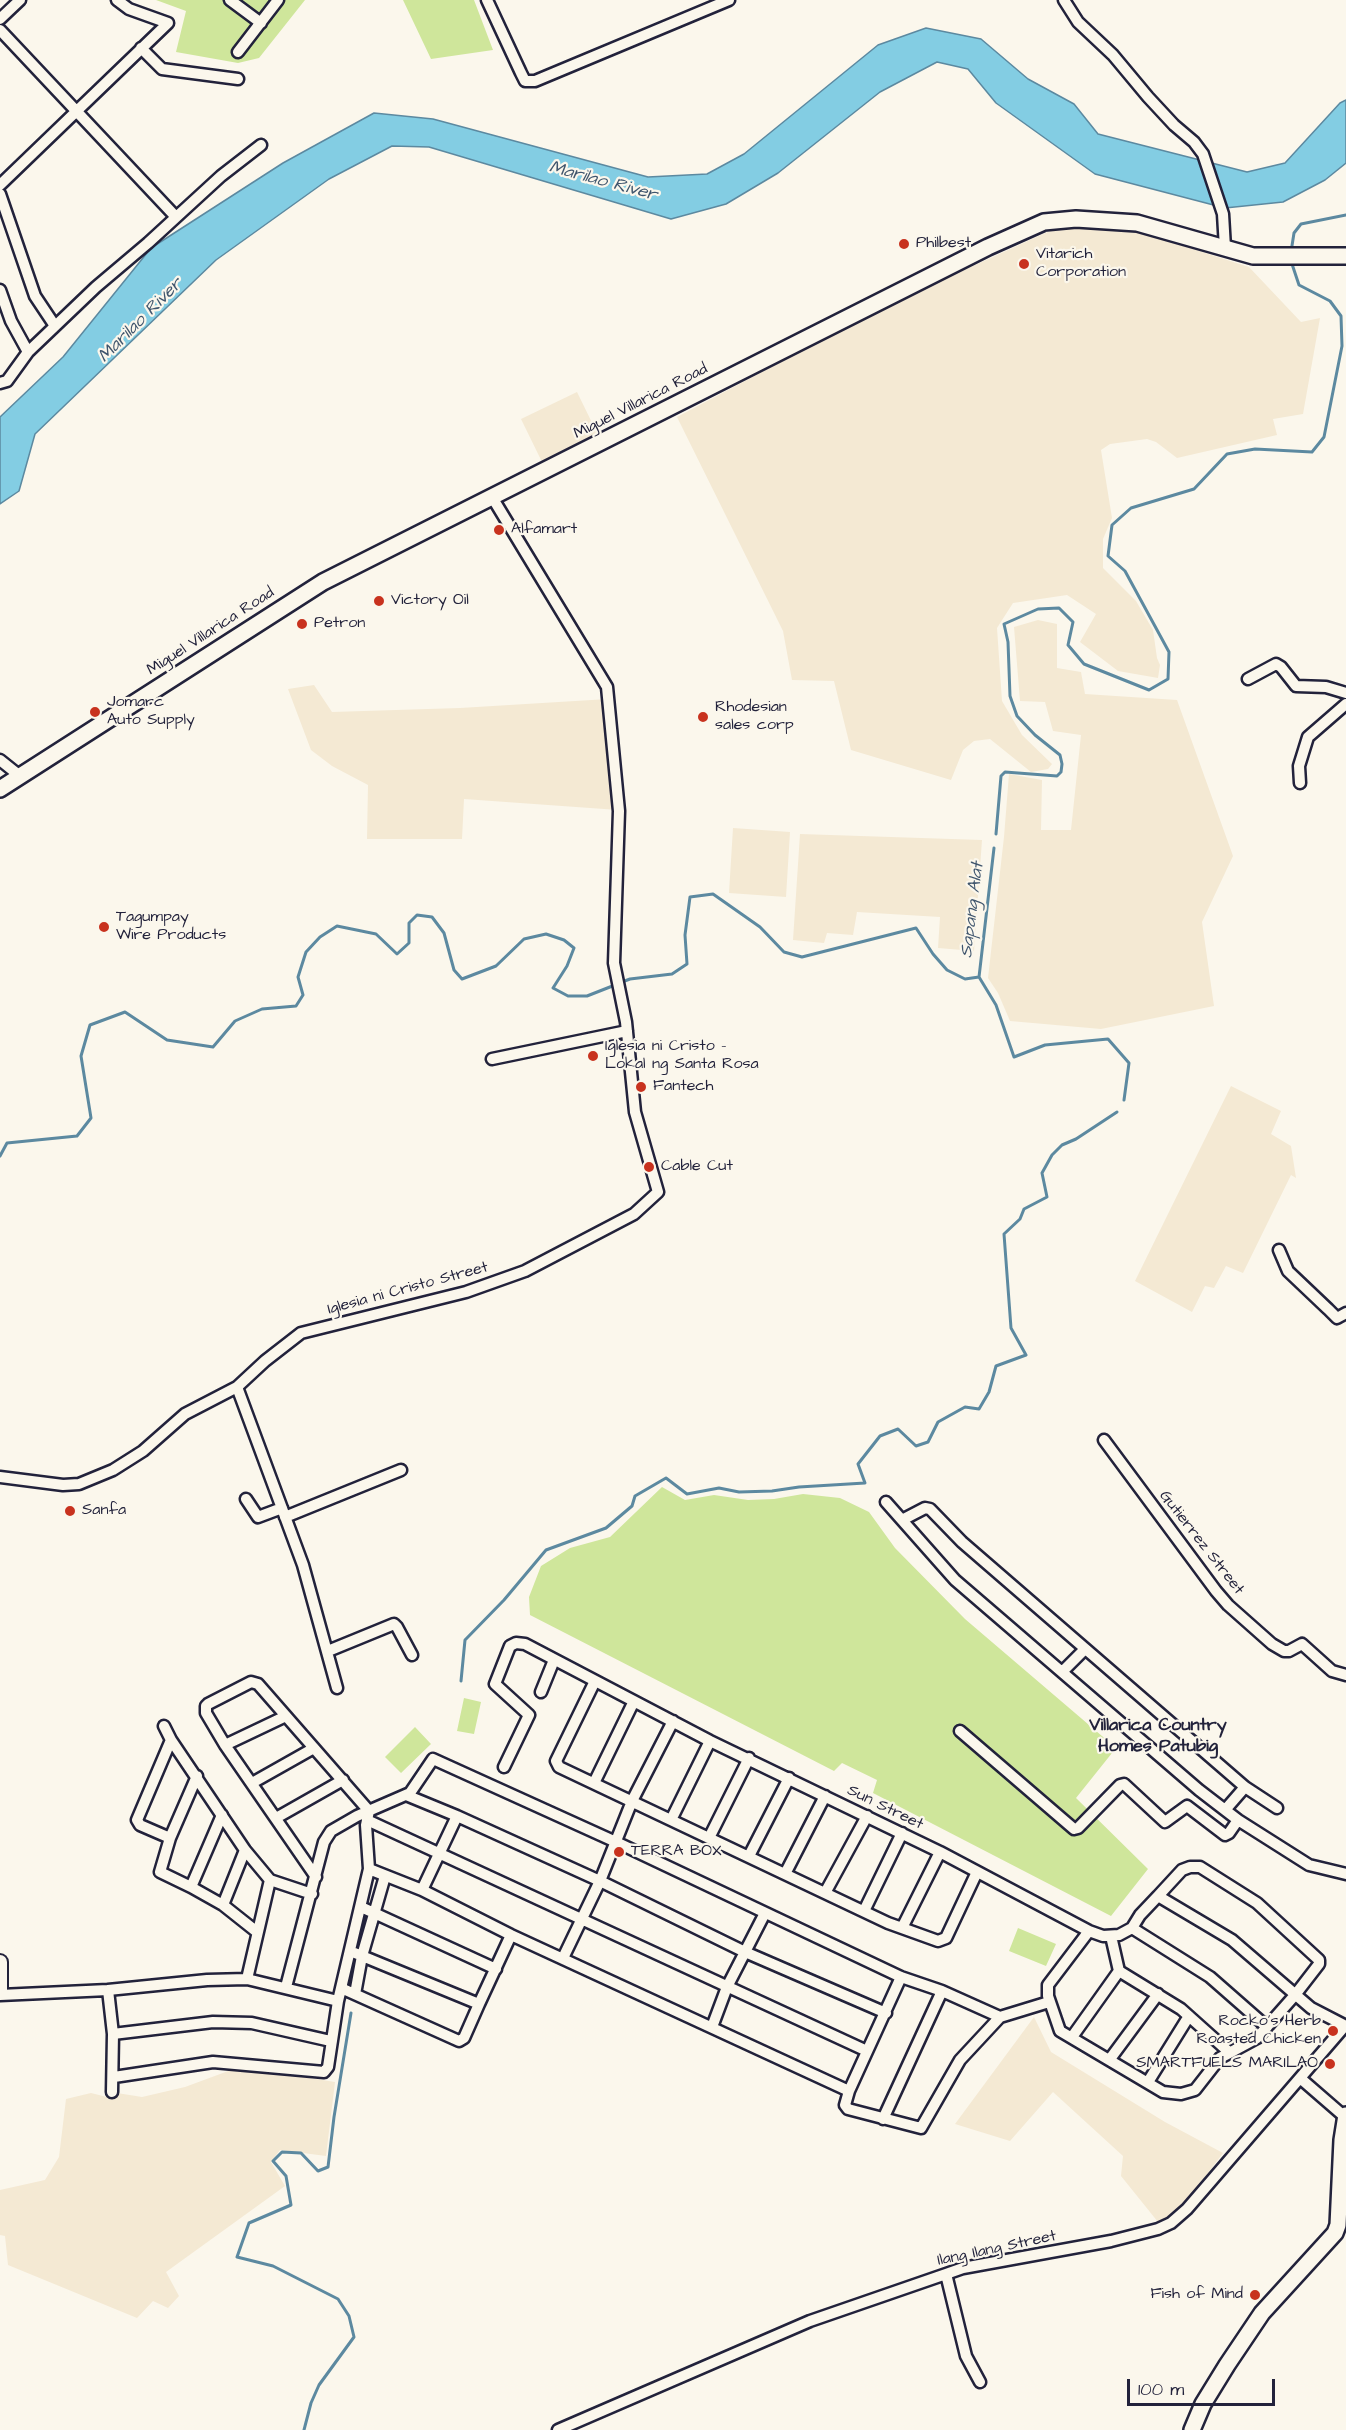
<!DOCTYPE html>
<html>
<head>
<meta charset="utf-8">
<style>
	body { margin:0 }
	#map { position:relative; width:1346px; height:2430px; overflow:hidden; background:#fbf7ec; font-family:"Architects Daughter",sans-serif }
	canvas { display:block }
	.scale { position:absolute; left:1127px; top:2379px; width:148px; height:27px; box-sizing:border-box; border:3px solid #22223b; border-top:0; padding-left:8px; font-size:18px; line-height:21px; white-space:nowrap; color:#22223b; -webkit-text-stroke:4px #fbf7ec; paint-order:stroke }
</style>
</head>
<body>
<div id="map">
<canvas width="1346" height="2430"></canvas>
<div class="scale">100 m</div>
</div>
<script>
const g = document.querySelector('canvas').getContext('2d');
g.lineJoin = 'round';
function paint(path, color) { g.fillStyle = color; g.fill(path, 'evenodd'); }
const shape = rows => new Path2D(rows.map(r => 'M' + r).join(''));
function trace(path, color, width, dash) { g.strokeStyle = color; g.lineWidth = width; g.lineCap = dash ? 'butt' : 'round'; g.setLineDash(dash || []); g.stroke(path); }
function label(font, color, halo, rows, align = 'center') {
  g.font = font + ' "Architects Daughter",sans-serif'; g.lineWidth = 4.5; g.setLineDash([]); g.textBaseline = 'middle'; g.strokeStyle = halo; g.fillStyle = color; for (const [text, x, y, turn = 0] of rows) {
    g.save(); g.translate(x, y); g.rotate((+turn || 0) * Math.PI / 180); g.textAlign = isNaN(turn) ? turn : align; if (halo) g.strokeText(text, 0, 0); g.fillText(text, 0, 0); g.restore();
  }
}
paint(shape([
	[1093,223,1124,227,1249,267,1301,322,1320,318,1303,414,1273,419,1277,435,1177,458,1156,442,1147,439,1110,444,1101,450,1112,518,1103,539,1103,568,1136,601,1153,630,1157,658,1160,665,1158,678,1118,671,1080,642,1096,614,1067,595,1013,603,997,628,1002,701,1022,735,1052,764,1048,769,1031,772,990,739,974,741,963,750,951,780,851,750,834,681,792,680,783,631,677,417,894,302,1054,229],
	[577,392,599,437,543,464,521,419],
	[1038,620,1057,624,1057,668,1081,672,1085,694,1177,700,1233,856,1202,922,1214,1006,1101,1029,1010,1021,998,993,988,978,1004,837,1009,774,1042,780,1041,830,1071,830,1081,735,1053,731,1045,702,1020,701,1014,627],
	[314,685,332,712,460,708,608,699,618,810,464,799,462,839,367,839,368,785,332,766,311,750,288,689],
	[733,828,790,832,786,897,729,893],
	[800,834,982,840,974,951,938,948,940,917,857,912,853,935,827,933,824,943,793,940],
	[1231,1086,1281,1111,1271,1134,1291,1146,1296,1178,1291,1175,1243,1273,1226,1266,1214,1288,1205,1286,1192,1312,1135,1281],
	[1034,2017,1051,2052,1165,2122,1223,2153,1181,2209,1158,2222,1121,2176,1123,2156,1053,2092,1010,2141,955,2124],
	[239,2067,335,2082,326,2156,280,2150,271,2162,285,2186,166,2272,179,2296,168,2308,153,2301,137,2318,8,2265,5,2236,0,2235,0,2190,45,2180,59,2157,66,2099,91,2093,107,2097,117,2093,142,2097,185,2087]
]), '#f4e9d3');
paint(shape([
	[156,0,305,0,259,58,238,63,176,52,186,11],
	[403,0,474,0,493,50,431,59],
	[662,1487,685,1500,714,1495,748,1500,774,1499,803,1494,840,1498,869,1512,895,1548,965,1619,1116,1748,1076,1798,1148,1869,1111,1916,873,1793,877,1780,842,1763,834,1771,530,1615,529,1597,541,1566,570,1548,610,1537],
	[464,1698,481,1702,474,1734,457,1731],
	[415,1727,431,1744,401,1773,385,1757],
	[1018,1928,1056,1944,1046,1966,1009,1951]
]), '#cfe69b');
const water = shape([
	[926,28,981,39,1028,79,1074,104,1098,134,1247,172,1285,163,1340,103,1346,100,1346,163,1325,180,1283,202,1225,208,1095,174,996,103,968,69,937,62,880,92,778,173,726,204,671,219,429,147,392,146,329,179,216,260,35,434,19,491,0,504,0,417,63,357,151,248,283,163,374,113,433,119,648,177,707,174,744,154,878,45,926,28]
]);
paint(water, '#83cde3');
trace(water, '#5c89a0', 1.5);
trace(shape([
	[1291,252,1294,233,1301,224,1346,215],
	[996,834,1001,776,1005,772,1057,776,1061,772,1062,764,1060,755,1035,735,1017,716,1010,696,1008,642,1004,624,1038,609,1059,608,1073,622,1068,645,1084,664,1149,690,1168,679,1169,652,1125,571,1108,556,1112,525,1131,508,1194,489,1227,454,1255,449,1312,452,1324,437,1342,346,1341,316,1330,301,1299,285,1291,261],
	[979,977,996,1005,1014,1057,1045,1045,1108,1039,1129,1063,1124,1100],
	[979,977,994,848],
	[622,982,630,979,672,974,687,964,685,935,690,897,713,894,760,927,784,952,802,957,916,928,933,954,947,970,965,979,979,977],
	[0,1156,7,1143,77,1136,91,1118,81,1056,90,1025,125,1012,167,1040,213,1047,235,1021,262,1009,296,1006,303,995,298,977,306,952,320,937,337,926,376,934,397,954,409,943,409,923,417,915,432,917,444,933,454,970,462,979,496,966,524,939,546,934,564,940,574,948,567,966,553,988,568,996,587,996,615,985],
	[461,1681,465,1640,504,1600,546,1550,606,1528,632,1506,635,1496,666,1478,687,1494,719,1488,739,1492,772,1491,799,1487,865,1483,858,1464,880,1436,898,1429,916,1446,928,1442,938,1422,965,1407,979,1409,989,1392,996,1366,1026,1355,1011,1328,1004,1234,1020,1219,1024,1209,1047,1197,1042,1173,1052,1155,1062,1145,1076,1139,1117,1112],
	[304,2430,311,2403,319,2385,354,2337,349,2316,338,2299,273,2266,237,2257,249,2223,291,2205,286,2176,273,2161,282,2152,301,2153,318,2171,328,2167,334,2117,351,2013]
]), '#5c89a0', 3);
const minor = shape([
	[230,0,261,23],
	[487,0,521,73,525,81,535,81,729,0],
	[1064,0,1078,22,1113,55,1148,97,1174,125,1194,142,1203,154,1223,214,1225,248],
	[0,19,20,0],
	[0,30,176,217],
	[141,48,162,69,238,79],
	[238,52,278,0],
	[0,185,168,23,129,9,117,0],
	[0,194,35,296,55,326],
	[0,290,11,321,28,352],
	[0,383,7,381,28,352,96,287,148,243,221,176,261,145],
	[1248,679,1276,664,1281,667,1296,686,1326,687,1346,693],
	[0,760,20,776],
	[1300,783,1299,766,1308,737,1346,704],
	[492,1059,627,1031],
	[1279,1250,1288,1271,1328,1309,1337,1318,1346,1313],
	[237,1387,303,1565,337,1688],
	[1104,1440,1216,1591,1228,1605,1272,1644,1284,1651,1289,1651,1302,1644,1332,1671,1346,1675],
	[0,1477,63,1485,79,1484,113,1470,143,1451,185,1414,237,1387,265,1361,301,1333,466,1292,525,1271,634,1214,658,1192,635,1112,626,1022,614,963,619,811,607,687,492,497],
	[246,1499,258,1517,282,1508],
	[886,1502,955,1580,1199,1790,1238,1820,1309,1865,1346,1874],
	[285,1517,401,1470],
	[902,1520,925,1508,930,1509,962,1542,1245,1787,1277,1808],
	[328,1651,394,1624,397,1627,412,1655],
	[1062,1672,1085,1649],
	[595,1681,556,1761,559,1767,888,1923,938,1941,946,1938,977,1872],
	[541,1692,554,1660],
	[164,1726,171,1740],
	[960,1731,1074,1829,1078,1828,1120,1785,1124,1784,1165,1822,1187,1806,1225,1835,1229,1833,1238,1820],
	[225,1745,286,1716],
	[504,1767,529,1715,495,1684,510,1646,516,1643,525,1644,710,1741,940,1852,1089,1931,1103,1936,1119,1935,1132,1928,1140,1915,1158,1896,1232,1940,1311,2008,1346,2026],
	[197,1776,170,1838,160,1872,191,1887,223,1905,257,1932],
	[252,1783,314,1748],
	[594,1783,634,1701],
	[406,1795,457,1816,600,1881,745,1952,886,2013],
	[1225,1810,1245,1787],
	[276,1818,343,1780],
	[367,1820,867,2051],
	[671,1820,710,1741],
	[170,1838,140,1825,137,1820,171,1740,245,1850,270,1880,312,1894],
	[709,1838,749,1758],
	[749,1856,789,1778],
	[369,1869,422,1890,511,1935,849,2091],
	[785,1874,825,1796],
	[191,1887,222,1815],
	[422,1890,457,1816],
	[825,1893,867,1816],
	[223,1905,245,1850],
	[361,1907,496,1969],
	[864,1911,902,1833],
	[902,1928,940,1852],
	[1132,1928,1210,1977,1267,2027],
	[1089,1931,1048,1985,1048,1996,1060,2031,1163,2092,1181,2094,1195,2090,1220,2058,1257,2038,1295,1995,1319,1964,1319,1960,1257,1903,1200,1867,1190,1867,1182,1870,1158,1896],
	[1111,1936,1119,1971,1181,2009,1229,2052],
	[350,1951,479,2004,511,1935],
	[563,1958,600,1881,632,1801,673,1721],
	[901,1977,849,2091,845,2105,848,2109,921,2128,960,2060,1000,2017],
	[247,1979,270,1880],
	[286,1987,324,1842,331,1831,357,1816,410,1793,433,1759,616,1842,901,1977,942,1991,1000,2017,1049,2002],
	[341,1988,459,2041,464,2038,479,2004],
	[108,1990,113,2034,112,2092],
	[355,1994,362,1956,385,1876],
	[0,1995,108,1990,207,1980,247,1979,338,2001,369,1869,366,1825,369,1811,258,1684,251,1682,208,1704,206,1706,206,1713,225,1745,316,1877],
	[712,2027,727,1987,765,1913],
	[113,2034,213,2022,252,2023,331,2041],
	[1072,2037,1119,1971],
	[1110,2059,1158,1994],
	[114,2077,213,2062,324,2072,328,2067,338,2001],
	[1300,2078,1345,2117],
	[1148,2082,1189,2016],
	[883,2119,942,1991],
	[946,2274,966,2356,980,2382],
	[558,2430,810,2321,946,2274,963,2268,1111,2241,1158,2229,1171,2223,1187,2209,1344,2027]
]);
const tertiary = shape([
	[0,1962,0,1990]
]);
const secondary = shape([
	[0,789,323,582,988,247,1044,222,1076,219,1137,223,1253,256,1346,256],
	[1192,2430,1203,2404,1227,2365,1262,2313,1335,2233,1338,2225,1342,2140,1346,2115]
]);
trace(minor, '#22223b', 15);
trace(tertiary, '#22223b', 18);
trace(secondary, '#22223b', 20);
trace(minor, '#fbf7ec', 10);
trace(tertiary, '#fbf7ec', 14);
trace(secondary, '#fbf7ec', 15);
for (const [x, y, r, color] of [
	[904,244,6,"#c8321e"],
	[1024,264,6,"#c8321e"],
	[499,530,6,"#c8321e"],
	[379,601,6,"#c8321e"],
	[302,624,6,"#c8321e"],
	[95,712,6,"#c8321e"],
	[703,717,6,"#c8321e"],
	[104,927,6,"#c8321e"],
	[593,1056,6,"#c8321e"],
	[641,1087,6,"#c8321e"],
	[649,1167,6,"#c8321e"],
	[70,1511,6,"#c8321e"],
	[619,1852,6,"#c8321e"],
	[1333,2031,6,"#c8321e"],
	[1330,2064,6,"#c8321e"],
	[1255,2295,6,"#c8321e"]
]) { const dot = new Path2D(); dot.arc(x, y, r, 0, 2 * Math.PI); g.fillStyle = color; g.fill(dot); trace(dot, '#fbf7ec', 2); }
label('16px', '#22223b', '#fbf7ec', [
	["Philbest",916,244],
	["Vitarich",1036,255],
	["Corporation",1036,273],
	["Alfamart",511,530],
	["Victory Oil",391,601],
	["Petron",314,624],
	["Jomarc",107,703],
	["Auto Supply",107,721],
	["Rhodesian",715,708],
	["sales corp",715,726],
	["Tagumpay",116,918],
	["Wire Products",116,936],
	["Iglesia ni Cristo -",605,1047],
	["Lokal ng Santa Rosa",605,1065],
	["Fantech",653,1087],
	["Cable Cut",661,1167],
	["Sanfa",82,1511],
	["TERRA BOX",631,1852],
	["Rocko’s Herb",1321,2022,"right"],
	["Roasted Chicken",1321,2040,"right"],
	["SMARTFUELS MARILAO",1318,2064,"right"],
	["Fish of Mind",1243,2295,"right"]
], 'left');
label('16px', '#22223b', '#fbf7ec', [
	["Miguel Villarica Road",641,402,-27],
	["Miguel Villarica Road",211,632,-33],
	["Iglesia ni Cristo Street",408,1289,-15],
	["Gutierrez Street",1201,1543,52],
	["Sun Street",885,1808,26],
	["Ilang Ilang Street",997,2249,-12]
]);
label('italic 18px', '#3f556d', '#fbf7ec', [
	["Marilao River",603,182,15],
	["Marilao River",141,321,-45],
	["Sapang Alat",973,910,-83]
]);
label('bold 18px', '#22223b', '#fbf7ec', [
	["Villarica Country",1158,1726],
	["Homes Patubig",1158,1747]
]);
</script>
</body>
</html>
